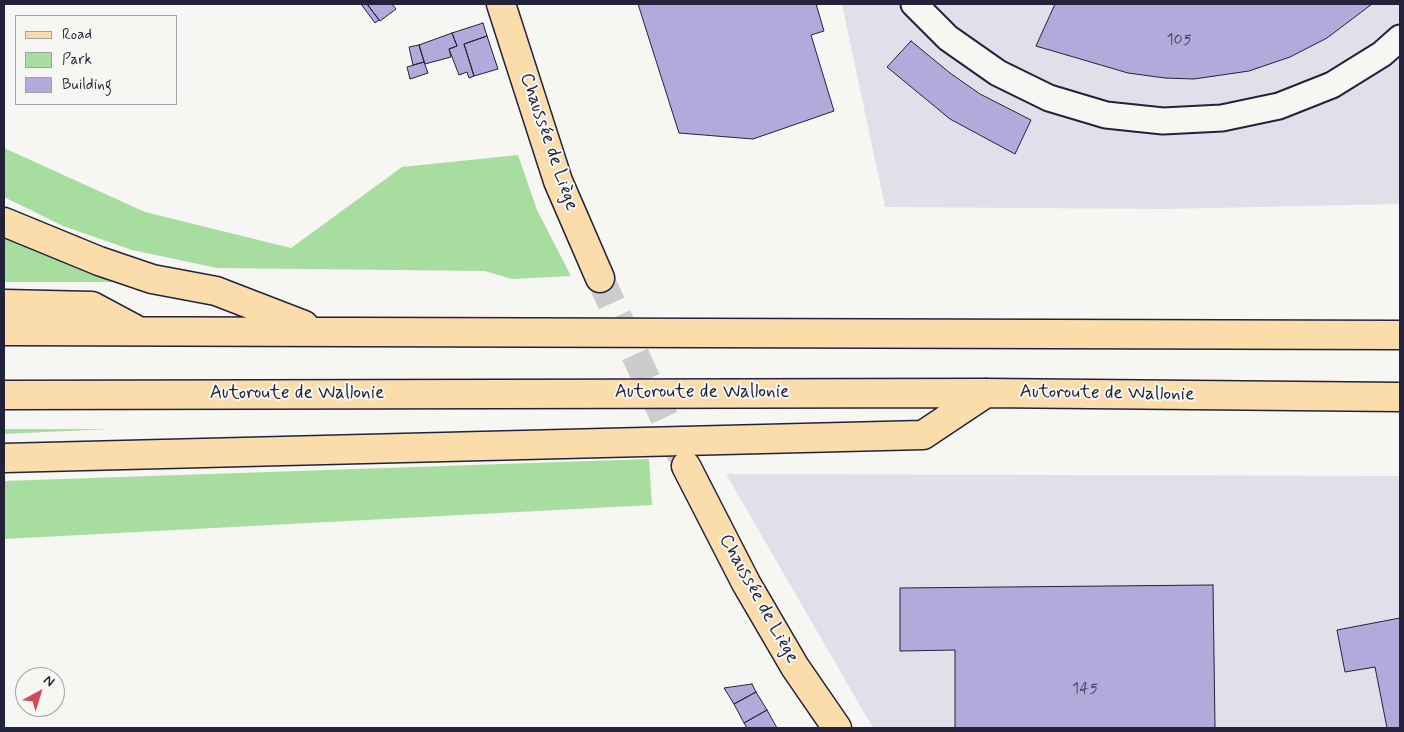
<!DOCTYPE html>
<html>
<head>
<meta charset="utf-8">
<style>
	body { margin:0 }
	#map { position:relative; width:1404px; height:732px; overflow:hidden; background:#f6f6f2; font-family:Mynerve,sans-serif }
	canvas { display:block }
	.frame { position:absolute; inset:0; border:5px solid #22223b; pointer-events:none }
	.legend { position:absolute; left:15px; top:15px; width:162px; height:90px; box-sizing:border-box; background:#f6f6f2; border:1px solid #a1a1a9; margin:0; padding:6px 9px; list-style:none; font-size:15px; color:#22223b }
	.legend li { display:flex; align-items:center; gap:10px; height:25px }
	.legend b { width:25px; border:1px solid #a1a1a9 }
	.north { position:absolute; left:15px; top:667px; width:50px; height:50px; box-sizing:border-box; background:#f6f6f2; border:1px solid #a1a1a9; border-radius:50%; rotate:39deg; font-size:14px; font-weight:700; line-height:20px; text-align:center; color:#22223b }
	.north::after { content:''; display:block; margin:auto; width:18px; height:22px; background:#d1495b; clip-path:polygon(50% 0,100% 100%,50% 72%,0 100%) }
</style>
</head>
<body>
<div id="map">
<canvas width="1404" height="732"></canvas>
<div class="frame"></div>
<ul class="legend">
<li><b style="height:6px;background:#faddab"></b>Road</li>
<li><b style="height:14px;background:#a8dda0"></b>Park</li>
<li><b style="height:14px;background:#b3aadb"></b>Building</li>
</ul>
<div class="north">N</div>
</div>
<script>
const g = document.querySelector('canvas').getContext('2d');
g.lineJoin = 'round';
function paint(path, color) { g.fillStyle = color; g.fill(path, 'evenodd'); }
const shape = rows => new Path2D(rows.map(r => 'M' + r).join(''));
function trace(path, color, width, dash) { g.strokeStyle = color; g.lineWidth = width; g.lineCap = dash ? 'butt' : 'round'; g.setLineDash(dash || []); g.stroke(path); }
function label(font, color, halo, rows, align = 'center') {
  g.font = font + ' Mynerve,sans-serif'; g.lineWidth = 4; g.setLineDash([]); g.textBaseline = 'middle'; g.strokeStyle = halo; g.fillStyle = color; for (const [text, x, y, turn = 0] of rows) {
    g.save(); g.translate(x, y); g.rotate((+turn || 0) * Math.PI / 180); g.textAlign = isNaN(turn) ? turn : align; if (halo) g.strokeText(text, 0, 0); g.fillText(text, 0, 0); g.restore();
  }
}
paint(shape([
	[842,4,1400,4,1400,204,1163,209,885,207],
	[726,474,1400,476,1400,728,873,728]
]), '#e2dfeb');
paint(shape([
	[4,148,145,212,291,248,402,167,518,155,537,210,571,276,512,279,485,271,217,268,132,250,63,226,4,197],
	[4,229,137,282,4,282],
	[4,429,109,429,4,434],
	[649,459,652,505,4,539,4,481]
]), '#a8dda0');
const building = shape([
	[361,4,367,4,379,20,375,23,361,4],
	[367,4,392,4,396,9,380,21,367,4],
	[638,4,816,4,824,31,811,35,834,111,753,139,679,133,638,4],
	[1055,4,1372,4,1327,38,1290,57,1249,71,1194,79,1165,78,1128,73,1036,46,1055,4],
	[483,23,487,36,464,44,474,76,469,78,467,72,459,75,449,49,457,46,452,33,483,23],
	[452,33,457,46,449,49,451,57,425,64,419,45,452,33],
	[487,36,498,69,474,76,464,44,487,36],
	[911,41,950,73,980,94,1031,120,1015,154,950,119,887,67,911,41],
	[419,45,424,62,413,65,409,47,419,45],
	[424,62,428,73,410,79,407,67,424,62],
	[1213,585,1215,728,955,728,955,650,900,651,900,588,1213,585],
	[1400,618,1400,728,1387,728,1375,667,1345,672,1337,630,1400,618],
	[752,684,756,692,734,704,724,688,752,684],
	[756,692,767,710,744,723,734,704,756,692],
	[767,710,777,728,747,728,744,723,767,710]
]);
paint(building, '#b3aadb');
trace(building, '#22223b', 1);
trace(shape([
	[600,278,684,461]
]), '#cccccd', 28, [28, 14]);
const minor = shape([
	[914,4,948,38,998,73,1049,98,1106,115,1163,121,1222,118,1279,106,1332,85,1382,54,1400,38]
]);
const major = shape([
	[501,4,558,181,600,278],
	[686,466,746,583,795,667,837,728]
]);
const highway = shape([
	[4,222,99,261,152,279,216,291,304,325],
	[4,304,92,306,135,329],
	[4,331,1400,335],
	[4,395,986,393,1400,397],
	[4,458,923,435,986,393]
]);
trace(minor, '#22223b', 29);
trace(major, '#22223b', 31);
trace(highway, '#22223b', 31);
trace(minor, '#f6f6f2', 25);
trace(major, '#faddab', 28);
trace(highway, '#faddab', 28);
label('16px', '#464463', null, [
	["105",1179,41],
	["145",1085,690]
]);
label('19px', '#22223b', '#f6f6f2', [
	["Chaussée de Liège",548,142,71],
	["Autoroute de Wallonie",702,393],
	["Autoroute de Wallonie",297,394],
	["Autoroute de Wallonie",1107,394,1],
	["Chaussée de Liège",758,599,61]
]);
</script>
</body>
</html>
